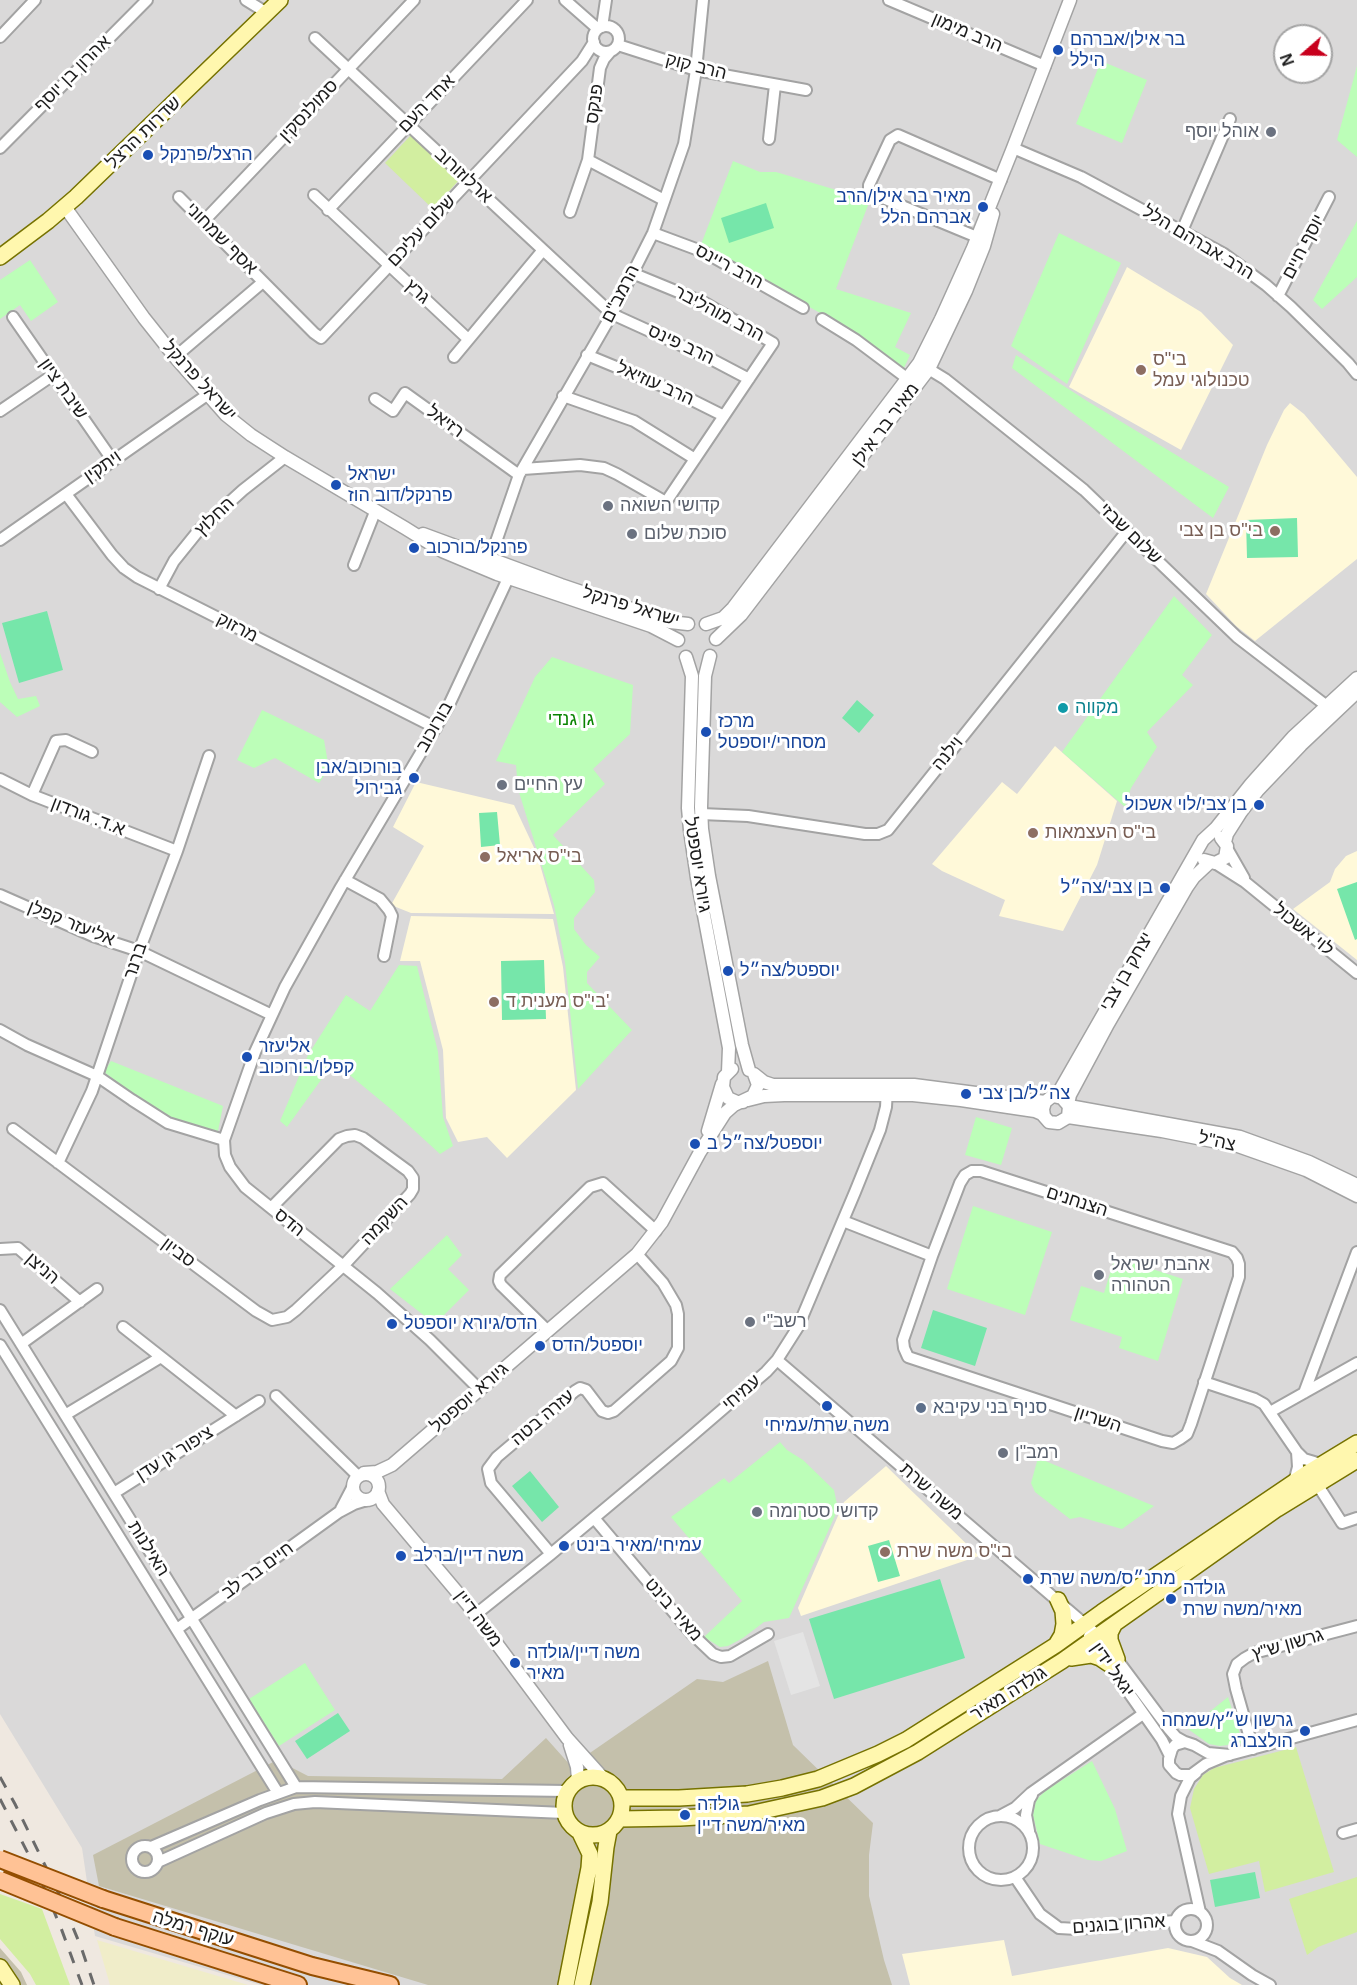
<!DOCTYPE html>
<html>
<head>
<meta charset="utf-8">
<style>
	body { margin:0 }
	#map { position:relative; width:1357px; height:1985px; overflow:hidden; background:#efe8e0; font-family:Helvetica,sans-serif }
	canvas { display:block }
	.north { position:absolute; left:1273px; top:24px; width:60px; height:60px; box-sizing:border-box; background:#fff; border:2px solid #a4a4a4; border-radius:50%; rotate:250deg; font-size:16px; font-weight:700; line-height:24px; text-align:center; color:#1c1c1c }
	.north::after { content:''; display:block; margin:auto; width:21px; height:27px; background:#c8001d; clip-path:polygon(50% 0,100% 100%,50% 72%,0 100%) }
</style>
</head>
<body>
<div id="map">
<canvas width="1357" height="1985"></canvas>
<div class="north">N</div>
</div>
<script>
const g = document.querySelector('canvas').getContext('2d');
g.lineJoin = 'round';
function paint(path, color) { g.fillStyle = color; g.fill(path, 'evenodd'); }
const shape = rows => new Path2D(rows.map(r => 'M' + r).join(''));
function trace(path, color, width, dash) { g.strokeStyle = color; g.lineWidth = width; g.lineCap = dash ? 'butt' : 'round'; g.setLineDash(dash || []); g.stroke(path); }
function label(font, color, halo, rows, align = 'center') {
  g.font = font + ' Helvetica,"Noto Sans Hebrew",sans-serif'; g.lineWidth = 6; g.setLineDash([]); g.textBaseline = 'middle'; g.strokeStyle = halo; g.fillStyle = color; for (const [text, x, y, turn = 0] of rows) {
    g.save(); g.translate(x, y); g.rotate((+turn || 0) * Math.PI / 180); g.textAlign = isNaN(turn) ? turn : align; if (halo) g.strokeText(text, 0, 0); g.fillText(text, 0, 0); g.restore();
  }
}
paint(shape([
	[0,0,1357,0,1357,1985,261,1985,95,1936,82,1848,0,1714],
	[1285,36,1321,36,1321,72,1285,72]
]), '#dad9d9');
paint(shape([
	[1127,267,1201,312,1233,345,1181,450,1069,387],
	[1290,403,1304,414,1357,477,1357,559,1255,641,1236,626,1206,594,1267,445,1284,410],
	[1055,746,1117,801,1097,865,1063,931,999,916,1005,900,942,871,932,864,1002,782,1017,794],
	[416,782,514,805,537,854,554,914,411,913,391,905,424,846,393,827],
	[1357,851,1357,960,1293,909,1330,882,1335,869,1346,856],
	[411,916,553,919,563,967,576,1090,507,1158,487,1137,458,1142,446,1118,443,1050,420,961,400,961],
	[886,1466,979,1556,801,1616,798,1608,844,1502],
	[1004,1940,1012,1976,1168,1948,1207,1957,1230,1978,1242,1985,910,1985,902,1954]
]), '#fff9d9');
paint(shape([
	[768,1661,793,1745,873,1823,869,1855,869,1896,884,1960,892,1985,428,1985,99,1886,93,1855,277,1760,308,1776,502,1779,546,1738,571,1766,697,1679,723,1682],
	[0,1948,21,1972,27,1985,0,1985]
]), '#c4c0ab');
paint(shape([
	[97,1940,248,1985,110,1985]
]), '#f0edc9');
paint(shape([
	[411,135,459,180,433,209,385,163],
	[1296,1747,1334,1872,1265,1892,1259,1861,1209,1874,1190,1808,1194,1789,1203,1775,1214,1768],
	[1357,1877,1357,1932,1318,1947,1307,1955,1289,1899],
	[0,1894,42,1909,70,1985,36,1985,30,1974,0,1939]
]), '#d2eea0');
paint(shape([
	[1101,61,1147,80,1122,143,1076,124],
	[1357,66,1357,157,1337,140],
	[733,161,760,172,776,172,870,200,836,289,911,313,895,347,910,355,903,370,833,320,700,247],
	[1357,221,1357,277,1322,309,1313,300],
	[1059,233,1121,263,1067,384,1011,346],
	[30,260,58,302,31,321,20,305,0,319,0,280],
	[1016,355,1087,401,1229,487,1213,518,1012,368],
	[1174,596,1212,635,1182,675,1193,685,1147,732,1157,747,1131,788,1125,807,1062,752],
	[0,653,10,682,18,699,36,696,40,706,17,717,0,702],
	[552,657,633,685,630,734,593,769,605,784,553,835,594,880,595,892,574,918,574,929,586,945,600,957,587,972,587,983,632,1030,578,1089,565,962,554,905,518,789,516,765,496,761,535,677],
	[262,710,324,740,329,769,319,783,275,758,254,768,237,760],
	[399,965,417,966,438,1052,443,1117,453,1146,440,1154,392,1110,334,1062,287,1127,280,1121,308,1055,346,995,370,1011],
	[111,1061,223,1106,218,1131,175,1120,155,1110,104,1072],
	[976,1117,1012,1128,1001,1165,965,1155],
	[973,1206,1052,1232,1025,1315,947,1289],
	[447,1235,462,1255,448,1269,469,1290,435,1324,390,1289],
	[1115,1257,1183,1279,1158,1361,1119,1348,1122,1337,1070,1320,1081,1286,1104,1293],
	[780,1442,787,1450,803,1460,834,1490,838,1509,789,1618,764,1622,743,1638,728,1646,720,1647,704,1637,742,1601,671,1517,724,1478,729,1483],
	[1038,1458,1154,1506,1122,1529,1080,1517,1070,1519,1035,1492,1031,1483],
	[305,1663,335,1710,279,1746,249,1699],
	[1228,1697,1243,1743,1220,1746,1209,1744,1188,1729],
	[1092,1761,1115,1809,1127,1851,1101,1861,1088,1860,1040,1844,1033,1815,1036,1800,1045,1791]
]), '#bcfeb8');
paint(shape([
	[766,203,774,228,729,243,721,218],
	[1297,518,1298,557,1247,558,1246,520],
	[47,611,63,670,19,683,2,623],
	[857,700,874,715,859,733,842,718],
	[497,812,500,845,481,847,479,813],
	[1357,882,1357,939,1355,940,1337,889],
	[544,960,546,1019,502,1020,501,961],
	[933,1310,987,1328,975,1366,921,1348],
	[530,1471,559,1507,542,1522,512,1486],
	[889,1540,900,1576,878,1582,868,1546],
	[940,1579,965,1658,834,1699,809,1619],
	[338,1713,350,1731,307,1759,295,1741],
	[1255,1872,1260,1898,1215,1907,1210,1880]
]), '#76e6aa');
paint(shape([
	[803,1632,820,1686,791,1695,774,1641]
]), '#e4e4e4');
const minor = shape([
	[246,0,267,13],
	[565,0,598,29],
	[889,0,1045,66],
	'593 39a13 13 0 1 1 26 0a13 13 0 1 1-26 0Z',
	[602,27,606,0],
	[0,37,35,0],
	[315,38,612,314,711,359,749,379],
	[618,45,696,70,806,90],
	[769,139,775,85],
	[0,148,147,0],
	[1013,148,1081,177,1224,254,1266,285,1291,307,1348,363,1357,374],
	[588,160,664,200],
	[314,195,468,339],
	[179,197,314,333,321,338,582,61,594,42],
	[328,210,527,0],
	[570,212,588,160,600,68,604,59,610,52],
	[204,221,414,0],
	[1182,231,1230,119],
	[653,233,704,252,803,308],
	[977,237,873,194,869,190,869,185,890,140,898,135,1001,180],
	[1278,296,1329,197],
	[13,317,113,461],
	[822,319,856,340,908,379],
	[587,355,672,390,722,415],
	[175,357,263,282],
	[454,357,543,250],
	[922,365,945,379,1084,490,1237,637,1332,710],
	[563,396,634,421,695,459],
	[375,399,393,411,405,393,519,475],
	[0,411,53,375],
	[523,469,580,465,604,468,617,474,666,502,773,343,705,303,632,273],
	[66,494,112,555,124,568,137,577,436,728],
	[0,540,207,395],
	[354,565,375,512],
	[488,565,519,475,612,314,653,233,684,144,696,70,703,0],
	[159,589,174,561,199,530,243,490,285,457],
	[0,779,32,795,177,851],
	[32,795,56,741,66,740,92,752],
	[701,814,748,816,865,834,878,834,888,830,1127,531],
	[1228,850,1244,878],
	[1215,863,1245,882,1357,973],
	[345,880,380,899,389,910,392,916,384,956],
	[0,895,93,936,139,951,272,1015],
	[0,1030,27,1045,97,1076,132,1100,168,1123,224,1140],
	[13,1129,256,1311,272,1320,287,1317,296,1310,343,1266,410,1194,413,1189,413,1178,408,1171,363,1138,355,1135,347,1136,339,1139,271,1208],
	[58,1163,92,1091,139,951,177,851,209,756],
	[972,1171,981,1171,1232,1252,1237,1258,1239,1264,1239,1277,1191,1424,1187,1434,1180,1439,1173,1443,1162,1441,908,1357,904,1348,903,1340,932,1256,960,1183,965,1175,972,1171],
	[843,1221,932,1256],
	[0,1249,18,1248,80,1302],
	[0,1310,296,1787],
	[123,1327,236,1416],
	[548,1331,501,1285,499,1281,500,1275,590,1187,603,1183,656,1231],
	[21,1344,97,1289],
	[0,1345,278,1793],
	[777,1360,1102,1639],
	[1204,1382,1255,1399,1264,1404,1297,1452,1304,1459,1321,1464],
	[480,1390,430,1340,377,1293,245,1187,230,1167,225,1155,224,1140,255,1052,285,987,341,887,448,707,511,572],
	[1304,1393,1357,1252],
	[276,1396,358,1476],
	[1270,1412,1357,1363],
	[65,1415,161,1357],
	[1294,1482,1298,1467,1297,1452],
	[1317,1484,1342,1523,1357,1518],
	[114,1493,259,1401],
	[341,1509,352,1488],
	[594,1518,692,1634,713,1654,721,1657,730,1656,768,1634],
	[551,1554,491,1483,488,1469,497,1457,575,1391,580,1388,586,1390,602,1411,608,1413,614,1411,671,1361,678,1348,678,1314,676,1305,663,1283,637,1254],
	[475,1615,551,1554,687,1440,766,1372,777,1360,798,1327,855,1192,880,1130,886,1107,887,1089],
	[177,1629,339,1512,354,1504,367,1500],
	[1089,1636,1162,1740,1169,1754],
	[1113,1654,1169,1729,1176,1737,1185,1742],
	[1253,1749,1236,1689,1233,1674,1237,1664,1245,1658,1254,1653,1357,1626],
	[1230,1755,1208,1753,1194,1745,1185,1742,1175,1745,1172,1749,1169,1759,1169,1765,1176,1773,1180,1775,1191,1775,1206,1764,1225,1756,1259,1747,1357,1720],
	[1196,1773,1190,1778,1181,1796,1178,1814,1200,1912],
	[1000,1816,1015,1808,1031,1793,1143,1714],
	'969 1848a32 32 0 1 1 64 0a32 32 0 1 1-64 0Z',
	[1029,1831,1026,1815,1029,1800,1032,1795],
	[1343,1833,1357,1829],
	'132 1859a13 13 0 1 1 26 0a13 13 0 1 1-26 0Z',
	[151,1847,260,1800,296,1787,567,1791],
	[158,1862,266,1813,294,1804,315,1802,564,1813],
	[1015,1877,1040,1914,1059,1928,1077,1929,1175,1921],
	'1175 1925a16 16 0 1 1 32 0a16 16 0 1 1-32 0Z',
	[1192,1941,1218,1951,1252,1975,1270,1985]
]);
const tertiary = shape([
	[65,207,144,318,175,357,226,415,251,435,285,457,405,528,442,551,497,574,651,626,678,640],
	[423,534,561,585,670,622,688,624],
	[706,624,723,618,733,608,919,363,941,319,973,248,1013,148,1070,0],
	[716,639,741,615,929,369,966,291,984,246,993,214],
	[710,656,705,676,701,807,702,829,709,876,742,1045,749,1070],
	[686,657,692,676,688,808,690,830,697,878,729,1048,728,1072],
	[1225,842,1227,834,1241,812,1258,790,1301,745,1357,692],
	[1204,860,1215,863,1225,858,1227,846,1221,838],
	[732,1069,724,1077,723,1087,728,1098,737,1102,743,1102],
	[754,1074,764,1082,773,1085,914,1085,1045,1102],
	[748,1100,764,1096,784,1095,913,1095,961,1100,1035,1111,1042,1114,1049,1122,1058,1123,1068,1117,1069,1106,1062,1098,1053,1096],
	[1068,1104,1070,1095,1108,1024,1187,887,1194,877,1209,863],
	[1069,1106,1240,1137,1309,1162,1357,1185],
	[1044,1116,1043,1109,1045,1102,1060,1090,1203,840,1216,828,1251,784,1293,737,1357,678],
	[1068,1117,1162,1131,1238,1146,1306,1170,1357,1196],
	[708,1131,722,1084],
	[364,1473,377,1472,392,1465,637,1254,662,1222,700,1152,725,1113,734,1105,753,1096,758,1085,754,1074],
	'353 1487a13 13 0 1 1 26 0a13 13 0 1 1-26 0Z',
	[378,1491,383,1504,468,1605,567,1738,603,1778],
	[570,1745,577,1767,578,1780]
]);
const secondary = shape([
	[0,257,48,221,76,197,280,0],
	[1114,1625,1110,1633,1110,1640,1117,1659],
	[1056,1645,1062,1635,1064,1624,1063,1611,1058,1600],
	[1071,1658,1091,1655,1100,1658,1109,1664],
	'564 1806a29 29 0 1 1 58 0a29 29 0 1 1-58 0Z',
	[621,1798,679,1798,747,1794,782,1788,818,1779,878,1754,906,1740,1056,1645,1102,1612,1306,1474,1357,1443],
	[619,1819,680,1818,749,1814,822,1798,854,1786,918,1752,1062,1661,1277,1509,1357,1460],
	[0,1967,12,1985],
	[566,1985,589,1868,590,1854,580,1833],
	[582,1985,600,1902,606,1847,609,1831]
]);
const primary = shape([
	[103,1899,312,1966,390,1985],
	[115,1927,298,1985]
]);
trace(minor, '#a3a3a3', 14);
trace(tertiary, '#a3a3a3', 15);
trace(secondary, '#767200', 18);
trace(primary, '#944e00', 20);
trace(minor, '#fff', 10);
trace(tertiary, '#fff', 12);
trace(secondary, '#fff7ae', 15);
trace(primary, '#ffc295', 16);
trace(shape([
	[0,1777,15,1804,60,1896,81,1947,94,1985],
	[0,1799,36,1869,61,1928,82,1985]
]), '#6a6a6a', 3, [12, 12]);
const primaryBridge = shape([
	[0,1859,103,1899],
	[0,1880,115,1927]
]);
trace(primaryBridge, '#944e00', 20, []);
trace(primaryBridge, '#ffc295', 16);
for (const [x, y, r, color] of [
	[1058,50,6,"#1a4fb4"],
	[1271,132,6,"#6b7280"],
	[148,155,6,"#1a4fb4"],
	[983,207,6,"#1a4fb4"],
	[1141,370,6,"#8d6e63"],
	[336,485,6,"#1a4fb4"],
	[608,506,6,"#6b7280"],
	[1275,531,6,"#8d6e63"],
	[632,534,6,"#6b7280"],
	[414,548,6,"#1a4fb4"],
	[1063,708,6,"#0f9aa8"],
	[706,732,6,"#1a4fb4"],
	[414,778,6,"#1a4fb4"],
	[502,785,6,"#6b7280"],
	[1259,805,6,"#1a4fb4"],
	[1033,833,6,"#8d6e63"],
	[485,857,6,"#8d6e63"],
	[1165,888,6,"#1a4fb4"],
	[728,971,6,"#1a4fb4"],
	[494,1002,6,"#8d6e63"],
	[247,1057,6,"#1a4fb4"],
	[966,1094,6,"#1a4fb4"],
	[695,1144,6,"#1a4fb4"],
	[1099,1275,6,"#6b7280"],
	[750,1322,6,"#6b7280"],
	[392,1324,6,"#1a4fb4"],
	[540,1346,6,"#1a4fb4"],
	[827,1406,6,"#1a4fb4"],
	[921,1408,6,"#5c6f8a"],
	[1003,1453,6,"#6b7280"],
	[757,1512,6,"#6b7280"],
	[564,1546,6,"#1a4fb4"],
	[885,1552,6,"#8d6e63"],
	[401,1556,6,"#1a4fb4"],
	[1028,1579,6,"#1a4fb4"],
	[1171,1599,6,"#1a4fb4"],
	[515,1663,6,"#1a4fb4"],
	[1305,1731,6,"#1a4fb4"],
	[685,1815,6,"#1a4fb4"]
]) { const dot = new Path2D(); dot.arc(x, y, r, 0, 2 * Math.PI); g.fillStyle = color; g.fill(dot); trace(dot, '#fff', 2); }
label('18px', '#1c1c1c', '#fff', [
	["הרב מימון",967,33,23],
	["הרב קוק",696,67,14],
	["אהרון בן יוסף",73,74,-45],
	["אחד העם",427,104,-46],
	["פנקס",595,104,-82],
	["סמולנסקין",309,111,-47],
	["שדרות הרצל",144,133,-44],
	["ארלוזורוב",463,176,43],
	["שלום עליכם",422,231,-47],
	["אסף שמחוני",221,239,45],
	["הרב אברהם הלל",1198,243,31],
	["יוסף חיים",1304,247,-62],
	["הרב ריינס",729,267,28],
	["גרץ",417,292,43],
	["הרמב\"ם",621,294,-63],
	["הרב מוהליבר",719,314,28],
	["הרב פינס",681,345,25],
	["ישראל פרנקל",199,381,48],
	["הרב עוזיאל",655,384,24],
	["שיבת ציון",63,389,55],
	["רזיאל",445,422,36],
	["מאיר בר אילן",886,425,-53],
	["ויתקין",103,467,-35],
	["החלוץ",215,517,-44],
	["שלום שבזי",1130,534,44],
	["ישראל פרנקל",631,607,17],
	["מרזוק",237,628,27],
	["בורוכוב",435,727,-60],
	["וילנה",948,754,-51],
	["א.ד. גורדון",88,817,21],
	["גיורא יוספטל",697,865,81],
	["אליעזר קפלן",71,924,22],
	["לוי אשכול",1303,930,39],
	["ברנר",136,961,-71],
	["יצחק בן צבי",1127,972,-60],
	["צה\"ל",1217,1142,12],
	["הצנחנים",1077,1202,18],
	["השקמה",385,1221,-47],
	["הדס",289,1223,39],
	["סביון",178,1253,37],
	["הניצן",42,1269,41],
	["עמיחי",742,1393,-41],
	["גיורא יוספטל",470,1398,-41],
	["עזרה בטה",543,1418,-40],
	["השריון",1098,1420,18],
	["ציפור גן עדן",175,1454,-32],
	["משה שרת",931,1492,41],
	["האילנות",148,1549,58],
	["חיים בר לב",258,1571,-36],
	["מאיר בינט",673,1610,49],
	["משה דיין",478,1619,53],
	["גרשון ש\"ץ",1288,1645,-16],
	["יגאל ידין",1112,1670,55],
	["גולדה מאיר",1009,1694,-32],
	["אהרון בוגנים",1119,1925,-4],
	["עוקף רמלה",193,1929,17]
]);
label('18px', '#164399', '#fff', [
	["בר אילן/אברהם",1070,40],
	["הילל",1070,61],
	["הרצל/פרנקל",160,155],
	["מאיר בר אילן/הרב",971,197,"right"],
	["אברהם הלל",971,218,"right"],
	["ישראל",348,475],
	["פרנקל/דוב הוז",348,496],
	["פרנקל/בורכוב",426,548],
	["מרכז",718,722],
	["מסחרי/יוספטל",718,743],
	["בורוכוב/אבן",402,768,"right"],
	["גבירול",402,789,"right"],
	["בן צבי/לוי אשכול",1247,805,"right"],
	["בן צבי/צה״ל",1153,888,"right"],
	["יוספטל/צה״ל",740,971],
	["אליעזר",259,1047],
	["קפלן/בורוכוב",259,1068],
	["צה״ל/בן צבי",978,1094],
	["יוספטל/צה״ל ב",707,1144],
	["הדס/גיורא יוספטל",404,1324],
	["יוספטל/הדס",552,1346],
	["משה שרת/עמיחי",827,1426,"center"],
	["עמיחי/מאיר בינט",576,1546],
	["משה דיין/ברלב",413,1556],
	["מתנ״ס/משה שרת",1040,1579],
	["גולדה",1183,1589],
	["מאיר/משה שרת",1183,1610],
	["משה דיין/גולדה",527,1653],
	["מאיר",527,1674],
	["גרשון ש״ץ/שמחה",1293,1721,"right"],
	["הולצברג",1293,1742,"right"],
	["גולדה",697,1805],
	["מאיר/משה דיין",697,1826]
], 'left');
label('18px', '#5b616d', '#fff', [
	["אוהל יוסף",1259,132,"right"],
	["קדושי השואה",620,506],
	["סוכת שלום",644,534],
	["עץ החיים",514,785],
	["אהבת ישראל",1111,1265],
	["הטהורה",1111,1286],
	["רשב\"י",762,1322],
	["רמב\"ן",1015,1453],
	["קדושי סטרומה",769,1512]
], 'left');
label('18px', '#785e54', '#fff', [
	["בי\"ס",1153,360],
	["טכנולוגי עמל",1153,381],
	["בי\"ס בן צבי",1263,531,"right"],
	["בי\"ס העצמאות",1045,833],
	["בי\"ס אריאל",497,857],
	["בי\"ס מענית ד'",506,1002],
	["בי\"ס משה שרת",897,1552]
], 'left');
label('18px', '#0d838f', '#fff', [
	["מקווה",1075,708]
], 'left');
label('18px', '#098301', '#fff', [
	["גן גנדי",571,720]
]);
label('18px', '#4e5e75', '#fff', [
	["סניף בני עקיבא",933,1408]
], 'left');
</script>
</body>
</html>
